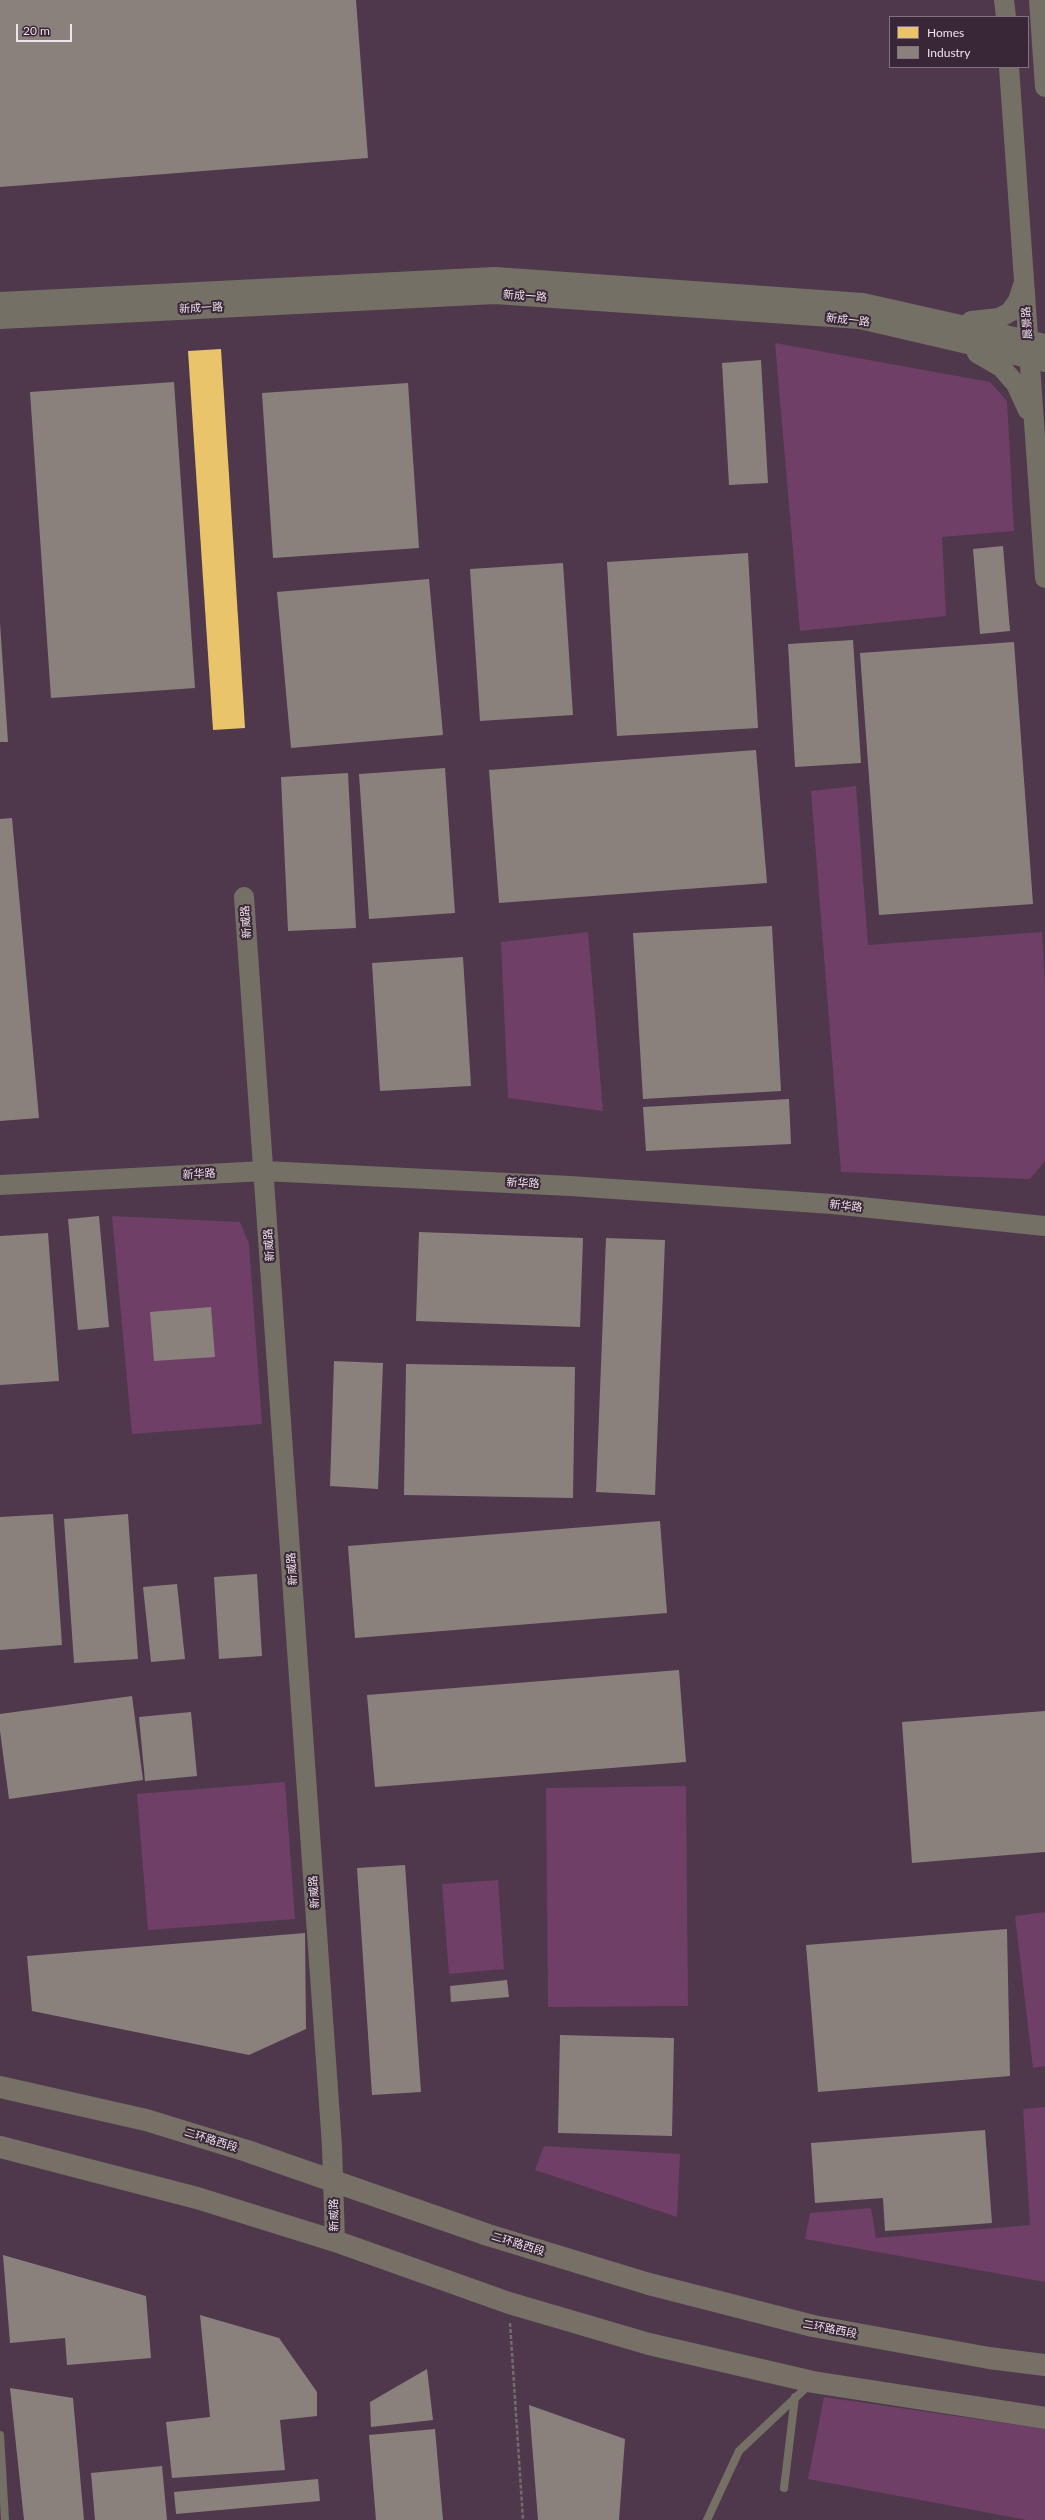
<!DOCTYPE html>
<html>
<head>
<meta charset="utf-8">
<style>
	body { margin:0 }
	#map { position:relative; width:1045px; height:2520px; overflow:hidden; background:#3f353d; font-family:Lato,sans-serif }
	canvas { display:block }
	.legend { position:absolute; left:889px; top:16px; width:140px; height:52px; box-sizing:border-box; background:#392636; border:1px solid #81717f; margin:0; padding:5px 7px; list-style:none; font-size:12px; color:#eee2ec }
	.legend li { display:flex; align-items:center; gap:8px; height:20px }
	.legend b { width:20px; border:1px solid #81717f }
	.scale { position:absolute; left:16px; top:24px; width:56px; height:18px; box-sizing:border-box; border:2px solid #eee2ec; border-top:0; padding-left:5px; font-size:12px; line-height:14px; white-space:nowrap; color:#eee2ec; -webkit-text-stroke:3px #392636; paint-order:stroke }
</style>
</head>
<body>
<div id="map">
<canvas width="1045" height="2520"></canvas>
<ul class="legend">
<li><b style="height:11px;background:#e9c46a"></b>Homes</li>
<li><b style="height:11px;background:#8a817c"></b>Industry</li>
</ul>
<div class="scale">20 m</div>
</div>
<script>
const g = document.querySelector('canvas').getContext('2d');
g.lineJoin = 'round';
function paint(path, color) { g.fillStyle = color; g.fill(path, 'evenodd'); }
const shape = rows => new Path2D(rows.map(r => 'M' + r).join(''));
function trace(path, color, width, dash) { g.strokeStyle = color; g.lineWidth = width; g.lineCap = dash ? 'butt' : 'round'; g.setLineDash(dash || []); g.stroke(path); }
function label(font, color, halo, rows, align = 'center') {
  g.font = font + ' Lato,"Noto Sans SC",sans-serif'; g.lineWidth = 4; g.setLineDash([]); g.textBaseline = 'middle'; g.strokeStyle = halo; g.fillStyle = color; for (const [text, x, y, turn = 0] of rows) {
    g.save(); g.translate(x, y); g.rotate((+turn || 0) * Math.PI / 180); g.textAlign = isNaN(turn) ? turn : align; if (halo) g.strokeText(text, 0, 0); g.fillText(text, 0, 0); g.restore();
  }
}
paint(shape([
	[0,0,1045,0,1045,2520,0,2520],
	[890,17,1028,17,1028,67,890,67]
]), '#4f384b');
paint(shape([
	[775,343,990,382,1007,401,1014,531,942,537,946,616,800,631],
	[856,786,868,945,1042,932,1045,984,1045,1161,1030,1179,841,1172,811,791],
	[588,932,603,1111,508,1098,501,942],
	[112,1216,240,1222,249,1244,262,1424,132,1434],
	[285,1782,295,1919,148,1930,137,1794],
	[686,1786,688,2006,548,2007,546,1788],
	[498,1880,504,1969,449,1974,442,1884],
	[1045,1912,1045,2066,1033,2068,1015,1916],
	[1045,2107,1045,2282,805,2239,810,2213,871,2208,876,2238,1030,2225,1023,2109],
	[544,2146,680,2154,677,2217,535,2170],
	[824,2397,1045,2429,1045,2520,1027,2520,808,2479]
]), '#6f3f68');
paint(shape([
	[221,349,245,728,213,730,188,351]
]), '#e9c46a');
paint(shape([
	[0,0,356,0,368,158,0,187],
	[761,360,768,483,729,485,722,363],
	[174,382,195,688,51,698,30,392],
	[408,383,419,548,273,558,262,393],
	[1003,546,1010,631,980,634,973,549],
	[748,553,758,728,617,736,607,562],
	[563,563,573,715,480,721,470,569],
	[429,579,443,735,291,748,277,592],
	[0,623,8,742,0,742],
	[853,640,861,763,795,767,788,644],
	[1014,642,1033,904,879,915,860,653],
	[756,750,767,883,499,903,489,770],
	[445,768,455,913,369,919,359,774],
	[348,773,356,928,288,931,281,777],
	[12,818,39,1118,0,1121,0,819],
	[772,926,781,1091,643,1099,633,933],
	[463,957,471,1086,380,1091,372,963],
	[789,1099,791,1144,646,1151,643,1107],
	[99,1216,109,1327,78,1330,68,1219],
	[419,1232,583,1238,580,1327,416,1321],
	[48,1233,59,1381,0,1385,0,1236],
	[606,1238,665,1240,655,1495,596,1492],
	[211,1307,215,1357,154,1361,150,1312],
	[334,1361,383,1363,378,1489,330,1486],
	[406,1364,575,1367,573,1498,404,1495],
	[53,1514,62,1645,0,1650,0,1517],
	[128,1514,138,1659,74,1663,64,1519],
	[660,1521,667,1613,355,1638,348,1546],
	[257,1574,262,1656,219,1659,214,1577],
	[177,1584,185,1659,151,1662,143,1587],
	[679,1670,686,1762,375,1787,367,1695],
	[132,1696,143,1780,9,1799,0,1731,0,1714],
	[1045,1711,1045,1852,912,1863,902,1722],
	[191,1712,197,1776,145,1781,139,1717],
	[405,1865,421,2092,372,2095,357,1868],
	[1007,1929,1010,2076,818,2092,806,1945],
	[305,1933,306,2029,249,2055,32,2011,27,1956],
	[507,1980,509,1997,451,2002,450,1986],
	[560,2035,674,2038,672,2136,558,2133],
	[985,2130,992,2223,885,2231,883,2198,815,2203,811,2143],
	[3,2255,146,2296,151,2358,67,2365,65,2338,10,2343],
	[200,2315,279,2338,317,2392,317,2416,280,2420,285,2470,172,2478,166,2422,210,2417],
	[427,2369,433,2420,371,2427,370,2402],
	[10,2388,73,2398,84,2520,24,2520],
	[529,2405,625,2439,619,2520,538,2520],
	[435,2429,443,2520,376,2520,369,2435],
	[162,2466,167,2520,95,2520,91,2473],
	[318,2479,320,2501,176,2514,174,2492]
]), '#8a817c');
trace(shape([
	[510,2323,523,2520]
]), '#726c6a', 2.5, [4, 2]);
trace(shape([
	[0,2435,5,2520],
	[784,2488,795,2397],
	[707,2520,739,2451,810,2384]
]), '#757066', 8);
trace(shape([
	[1004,0,1006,17],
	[1039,0,1045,87],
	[1009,67,1045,578],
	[0,302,495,277,863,303,1045,344],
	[0,319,495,294,860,319,1045,362],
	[971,321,999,318,1010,312,1018,301,1023,285],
	[977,353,1001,367,1016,384,1028,410],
	[244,897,332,2146,335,2241],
	[0,1185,264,1171,570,1186,832,1204,1045,1226]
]), '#757066', 20);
trace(shape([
	[0,2087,146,2120,247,2151,488,2235,649,2284,813,2326,989,2358,1045,2365],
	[0,2147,197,2198,335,2241,509,2303,649,2344,813,2382,1045,2418]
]), '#767067', 22);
label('11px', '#eee2ec', '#392636', [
	["新成一路",525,296,4],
	["新成一路",201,308,-3],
	["新成一路",848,320,6],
	["晨景路",1027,323,-94],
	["新威路",246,922,-94],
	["新华路",199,1174,-3],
	["新华路",523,1183,3],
	["新华路",846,1206,6],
	["新威路",269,1245,-94],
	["新威路",292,1569,-94],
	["新威路",314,1892,-94],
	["二环路西段",211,2140,17],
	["新威路",334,2215,-91],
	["二环路西段",518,2244,17],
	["二环路西段",830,2329,11]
]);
</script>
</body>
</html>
